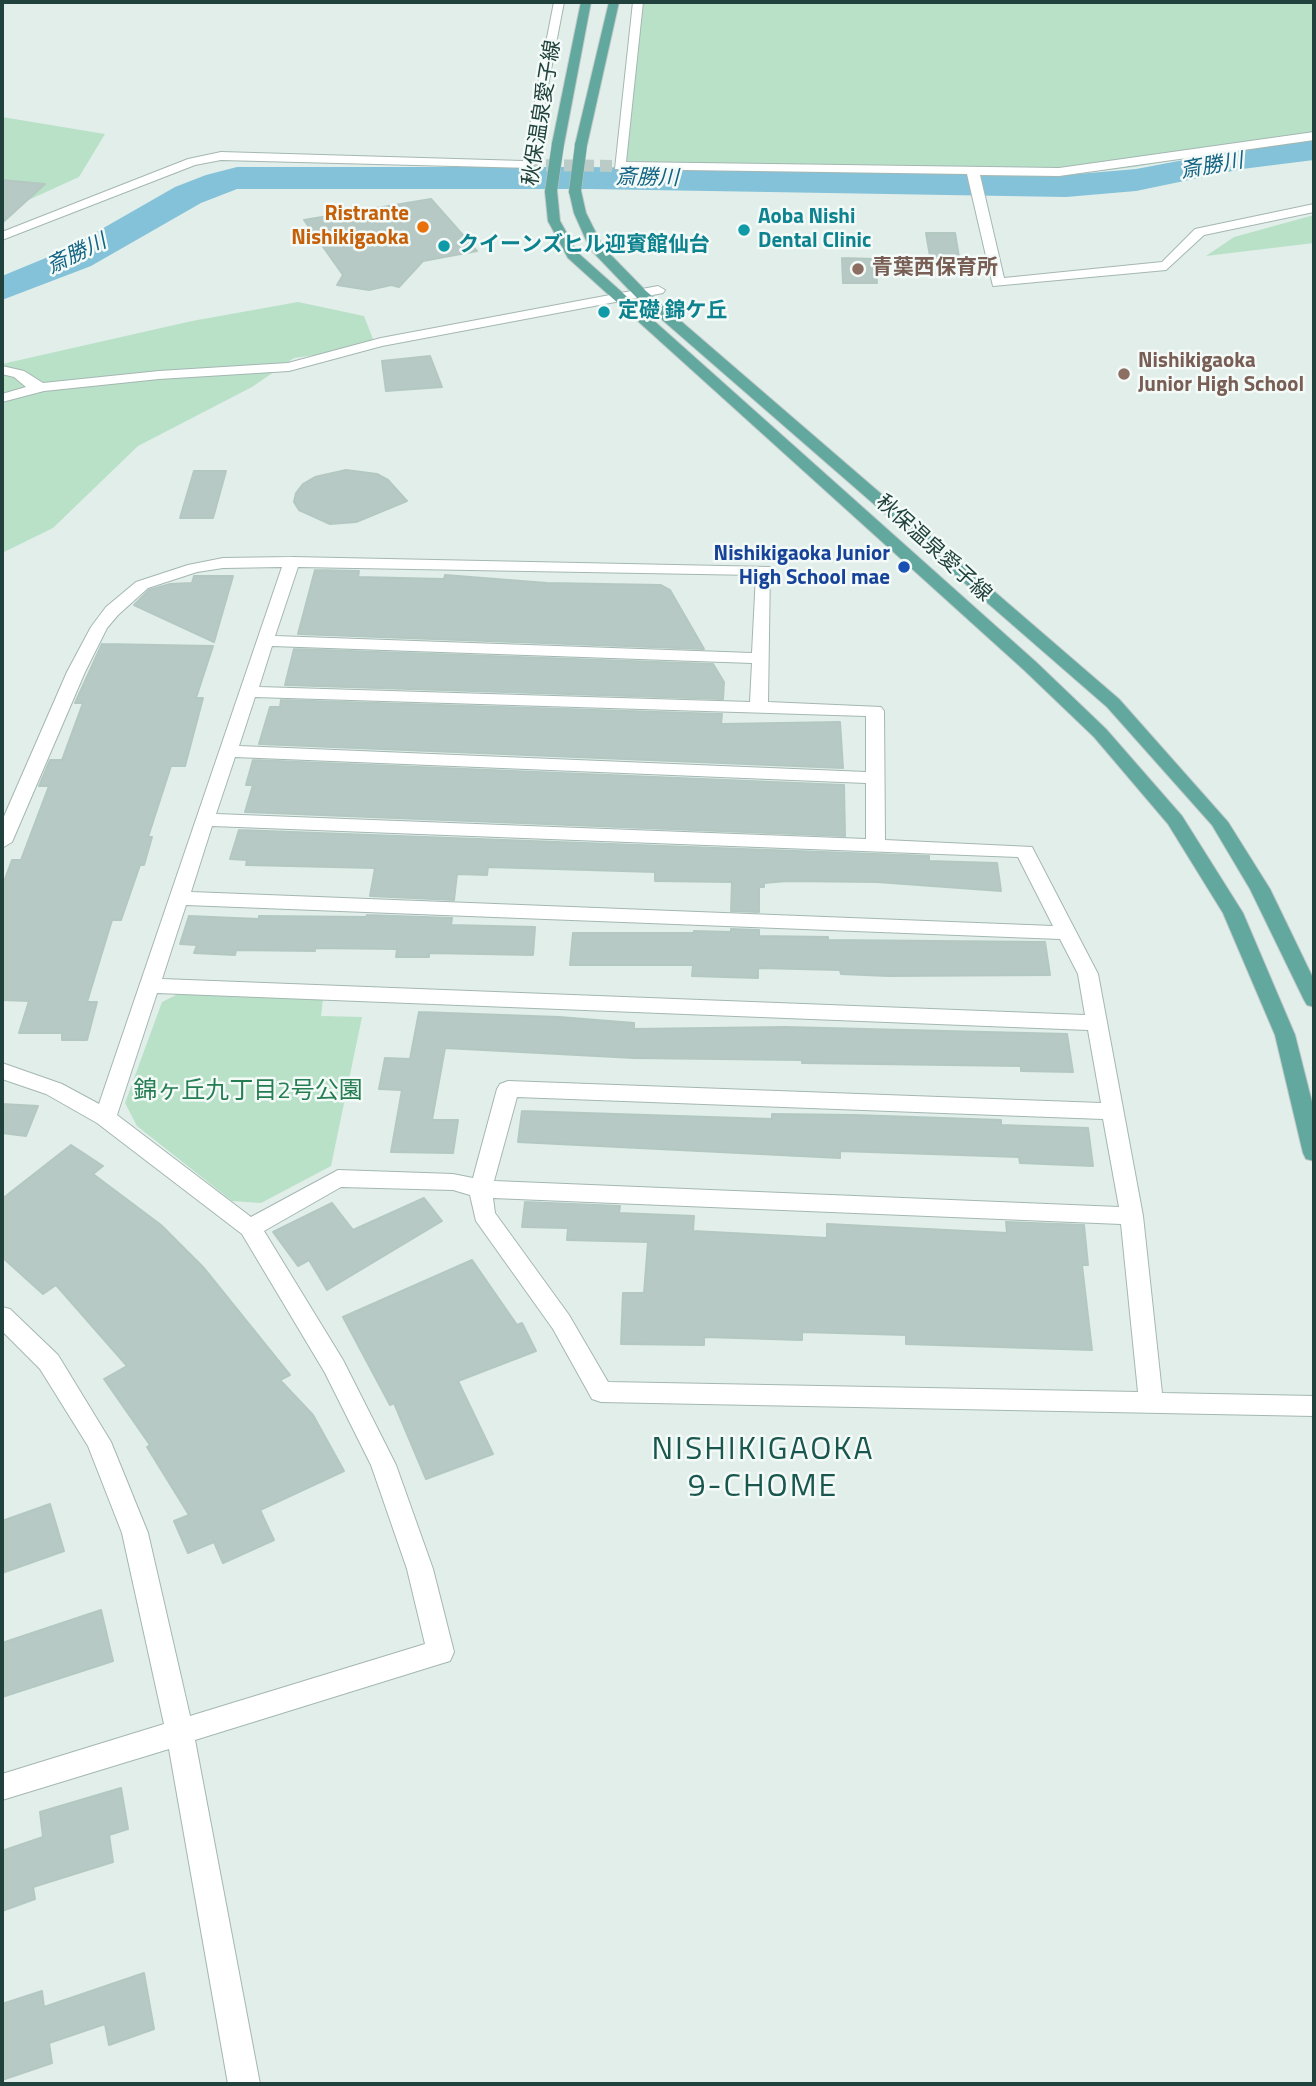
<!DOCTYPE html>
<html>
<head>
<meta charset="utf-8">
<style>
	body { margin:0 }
	#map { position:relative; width:1316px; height:2086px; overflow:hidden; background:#e2eeea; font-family:"Titillium Web",sans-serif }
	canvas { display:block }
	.frame { position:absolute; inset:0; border:4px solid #20413c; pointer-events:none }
</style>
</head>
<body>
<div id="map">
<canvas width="1316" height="2086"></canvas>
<div class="frame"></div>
</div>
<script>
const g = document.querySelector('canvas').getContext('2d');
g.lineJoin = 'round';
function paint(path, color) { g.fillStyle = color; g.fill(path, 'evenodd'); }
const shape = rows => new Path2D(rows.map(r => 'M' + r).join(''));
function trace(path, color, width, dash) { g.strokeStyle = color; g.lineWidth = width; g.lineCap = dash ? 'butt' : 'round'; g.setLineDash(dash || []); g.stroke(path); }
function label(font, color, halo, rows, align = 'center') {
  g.font = font + ' "Titillium Web","Noto Sans JP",sans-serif'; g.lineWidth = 5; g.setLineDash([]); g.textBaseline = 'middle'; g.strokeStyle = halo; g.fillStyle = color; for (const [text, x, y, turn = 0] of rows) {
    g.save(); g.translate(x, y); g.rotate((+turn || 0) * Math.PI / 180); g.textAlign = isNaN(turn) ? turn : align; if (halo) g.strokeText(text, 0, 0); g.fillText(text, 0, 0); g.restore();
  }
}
paint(shape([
	[638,2,1314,2,1314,140,1227,151,1135,167,1054,176,657,170,619,166],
	[2,117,105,134,79,177,2,212],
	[1314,215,1314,243,1206,256,1234,237],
	[298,302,364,316,373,339,356,349,294,358,252,387,138,446,53,528,2,553,2,364,192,321],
	[180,993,323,999,321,1016,362,1017,331,1166,261,1203,232,1201,137,1126,125,1103,162,1002]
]), '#b9e1c8');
paint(shape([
	[1314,140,1314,160,1242,169,1136,191,1066,197,590,189,237,189,201,203,91,266,2,300,2,276,65,250,175,187,206,175,237,167,590,167,1066,175,1136,169,1242,149,1314,140]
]), '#84c2d9');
const building = shape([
	[2,180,45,184,2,223,2,180],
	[431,199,477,251,423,261,399,287,391,285,369,290,337,285,343,275,304,220,431,199],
	[926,233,955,233,960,263,931,262,926,233],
	[842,258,875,259,877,283,843,283,842,258],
	[430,356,442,387,386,391,382,361,430,356],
	[346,470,377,474,388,480,407,501,356,522,330,524,299,510,294,502,296,493,303,484,315,477,346,470],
	[194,471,226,471,213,518,180,518,194,471],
	[315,570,359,571,358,577,444,579,445,575,547,583,661,585,670,590,704,649,298,634,315,570],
	[194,576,233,576,214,642,134,605,149,590,170,584,192,583,194,576],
	[102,644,213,646,196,698,203,698,185,766,171,766,148,837,152,837,144,865,140,865,121,920,112,920,87,1002,97,1002,87,1040,62,1040,62,1033,19,1033,29,1001,2,1000,2,887,12,860,21,860,49,786,39,786,50,760,62,760,83,703,75,703,102,644],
	[294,649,713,664,724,682,723,699,285,685,294,649],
	[281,700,722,714,721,724,840,722,843,768,259,744,270,707,280,707,281,700],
	[253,760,844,785,845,836,245,812,253,785,246,785,253,760],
	[239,830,929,856,929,861,997,863,1001,891,877,882,787,881,764,883,764,887,759,887,759,912,731,911,732,882,655,881,655,872,488,867,487,875,457,874,454,900,370,896,375,868,246,865,247,860,230,859,239,830],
	[367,915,452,918,451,925,535,927,533,955,429,953,429,957,396,957,397,949,315,948,315,951,236,950,235,955,194,953,197,945,180,944,189,916,259,919,259,916,366,917,367,915],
	[731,929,759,930,759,936,828,937,828,940,1045,942,1050,975,888,976,841,974,840,970,758,968,758,978,692,976,693,965,570,965,573,933,694,933,694,931,731,932,731,929],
	[419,1012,559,1017,634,1023,634,1029,785,1027,1067,1034,1073,1072,1021,1071,1021,1066,802,1063,802,1060,634,1058,445,1048,432,1120,458,1120,453,1153,391,1152,402,1090,379,1089,385,1058,410,1059,419,1012],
	[2,1104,38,1106,26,1136,2,1133,2,1104],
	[522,1111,772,1119,772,1114,855,1115,1001,1120,1001,1125,1088,1128,1093,1166,1020,1163,1019,1157,840,1151,840,1158,518,1142,522,1111],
	[71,1145,103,1166,93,1174,161,1225,203,1267,290,1375,280,1380,313,1415,344,1471,260,1510,274,1540,223,1563,214,1542,188,1553,174,1521,189,1515,147,1447,150,1445,104,1379,127,1366,56,1285,43,1294,2,1257,2,1199,71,1145],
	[424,1198,442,1221,327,1290,309,1260,298,1266,273,1232,332,1203,353,1230,424,1198],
	[525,1202,620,1206,619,1213,694,1216,693,1231,827,1238,827,1224,1007,1233,1006,1222,1084,1225,1088,1265,1082,1265,1092,1350,906,1344,906,1335,802,1332,802,1340,704,1337,704,1345,621,1344,623,1293,644,1293,648,1242,567,1240,568,1228,522,1227,525,1202],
	[472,1260,517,1325,522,1323,536,1351,458,1381,493,1454,426,1479,394,1403,390,1405,343,1317,472,1260],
	[50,1504,64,1551,2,1573,2,1521,50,1504],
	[101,1610,113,1661,2,1697,2,1643,101,1610],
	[121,1788,128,1829,109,1835,113,1862,33,1887,35,1899,2,1911,2,1851,43,1837,40,1812,121,1788],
	[144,1973,154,2029,109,2045,105,2024,49,2043,52,2063,2,2080,2,2004,42,1991,44,2007,144,1973]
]);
paint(building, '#b7c9c4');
trace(building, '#b4c8c2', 2);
trace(shape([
	[528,165,619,166]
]), '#bbcbc7', 12, [12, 6]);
const minor = shape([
	[554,2,564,2,532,168,221,160,195,165,2,240,2,232,188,159,221,152,523,161,554,2],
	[633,2,643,2,626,162,1059,168,1314,132,1314,140,1059,176,980,175,1004,278,1162,262,1195,229,1314,204,1314,212,1204,235,1166,270,993,286,967,174,615,169,633,2],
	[658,286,665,290,663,293,382,346,289,371,159,379,44,391,2,402,2,394,26,387,14,377,2,374,2,366,24,371,43,383,159,371,288,363,381,338,658,286],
	[292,557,770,567,768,702,881,707,884,711,885,840,1032,847,1098,974,1143,1216,1162,1393,1314,1396,1314,1416,601,1402,592,1399,553,1329,476,1221,470,1195,453,1190,341,1187,264,1231,343,1360,396,1465,433,1569,454,1652,450,1661,440,1664,195,1740,260,2084,228,2084,169,1749,2,1800,2,1774,164,1724,122,1533,88,1446,40,1369,2,1331,2,1307,10,1309,58,1355,111,1442,148,1533,190,1716,425,1644,407,1569,371,1465,325,1373,242,1234,97,1123,46,1094,2,1079,2,1063,62,1084,99,1104,282,567,223,568,197,572,148,588,118,615,107,628,85,672,12,842,2,848,2,821,67,672,91,627,106,607,136,582,188,565,223,558,292,557],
	[298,567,756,575,752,653,275,636,298,567],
	[272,646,752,663,750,702,259,687,272,646],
	[255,697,866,716,866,772,239,746,255,697],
	[235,757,866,783,866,839,216,814,235,757],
	[212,826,1018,857,1053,926,191,892,212,826],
	[186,905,1060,939,1078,974,1085,1015,162,979,186,905],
	[157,993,1088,1030,1101,1103,508,1081,500,1084,497,1089,473,1178,453,1174,338,1170,251,1217,117,1115,157,993],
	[517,1097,1103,1119,1119,1207,494,1181,517,1097],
	[493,1198,1121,1224,1138,1392,608,1382,569,1315,495,1213,493,1198]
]);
const major = shape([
	[581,2,591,2,564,144,558,148,552,144,581,2],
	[609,2,619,2,587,145,581,149,575,145,609,2],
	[551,187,557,191,560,221,578,253,1036,662,1106,729,1182,816,1243,913,1295,1035,1314,1110,1314,1161,1306,1159,1303,1153,1275,1035,1223,913,1168,824,1094,737,1024,670,568,258,548,221,545,191,551,187],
	[575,187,581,191,586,213,603,247,646,291,1119,699,1228,822,1270,889,1314,980,1314,1007,1307,1005,1304,1000,1250,889,1212,825,1107,707,636,297,590,249,574,213,569,191,575,187]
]);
trace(minor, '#a4b7b2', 2);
trace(major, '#c1cac8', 2);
paint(minor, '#fff');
paint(major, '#62a89f');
const majorBridge = shape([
	[551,191,558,144],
	[575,191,581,145]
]);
trace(majorBridge, '#c1cac8', 13, []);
trace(majorBridge, '#62a89f', 12);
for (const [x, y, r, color] of [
	[423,227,7,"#e8710a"],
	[744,230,7,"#0f9aa8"],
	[444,246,7,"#0f9aa8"],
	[858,269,7,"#8d6e63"],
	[604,312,7,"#0f9aa8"],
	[1124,374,7,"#8d6e63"],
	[904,567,7,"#1a4fb4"]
]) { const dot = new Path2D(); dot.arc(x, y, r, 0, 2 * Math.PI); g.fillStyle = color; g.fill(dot); trace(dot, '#f3faf7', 2.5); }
label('21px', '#20413c', '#f3faf7', [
	["秋保温泉愛子線",543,113,-81],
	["秋保温泉愛子線",933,549,42]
]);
label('italic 21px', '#136484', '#f3faf7', [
	["斎勝川",1212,167,-10],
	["斎勝川",647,179,1],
	["斎勝川",77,255,-26]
]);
label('bold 21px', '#c56008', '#f3faf7', [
	["Ristrante",409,215],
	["Nishikigaoka",409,239]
], 'right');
label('bold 21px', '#0d838f', '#f3faf7', [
	["Aoba Nishi",758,218],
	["Dental Clinic",758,242],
	["クイーンズヒル迎賓館仙台",458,246],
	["定礎 錦ケ丘",618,312]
], 'left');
label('bold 21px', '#785e54', '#f3faf7', [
	["青葉西保育所",872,269],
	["Nishikigaoka",1138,362],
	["Junior High School",1138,386]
], 'left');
label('bold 21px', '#164399', '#f3faf7', [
	["Nishikigaoka Junior",890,555],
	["High School mae",890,579]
], 'right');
label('24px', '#257d52', '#f3faf7', [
	["錦ヶ丘九丁目2号公園",248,1092]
]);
g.letterSpacing = '2px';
label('32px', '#19564e', '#f3faf7', [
	["NISHIKIGAOKA",763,1451],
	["9-CHOME",763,1488]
]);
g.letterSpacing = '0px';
</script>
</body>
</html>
